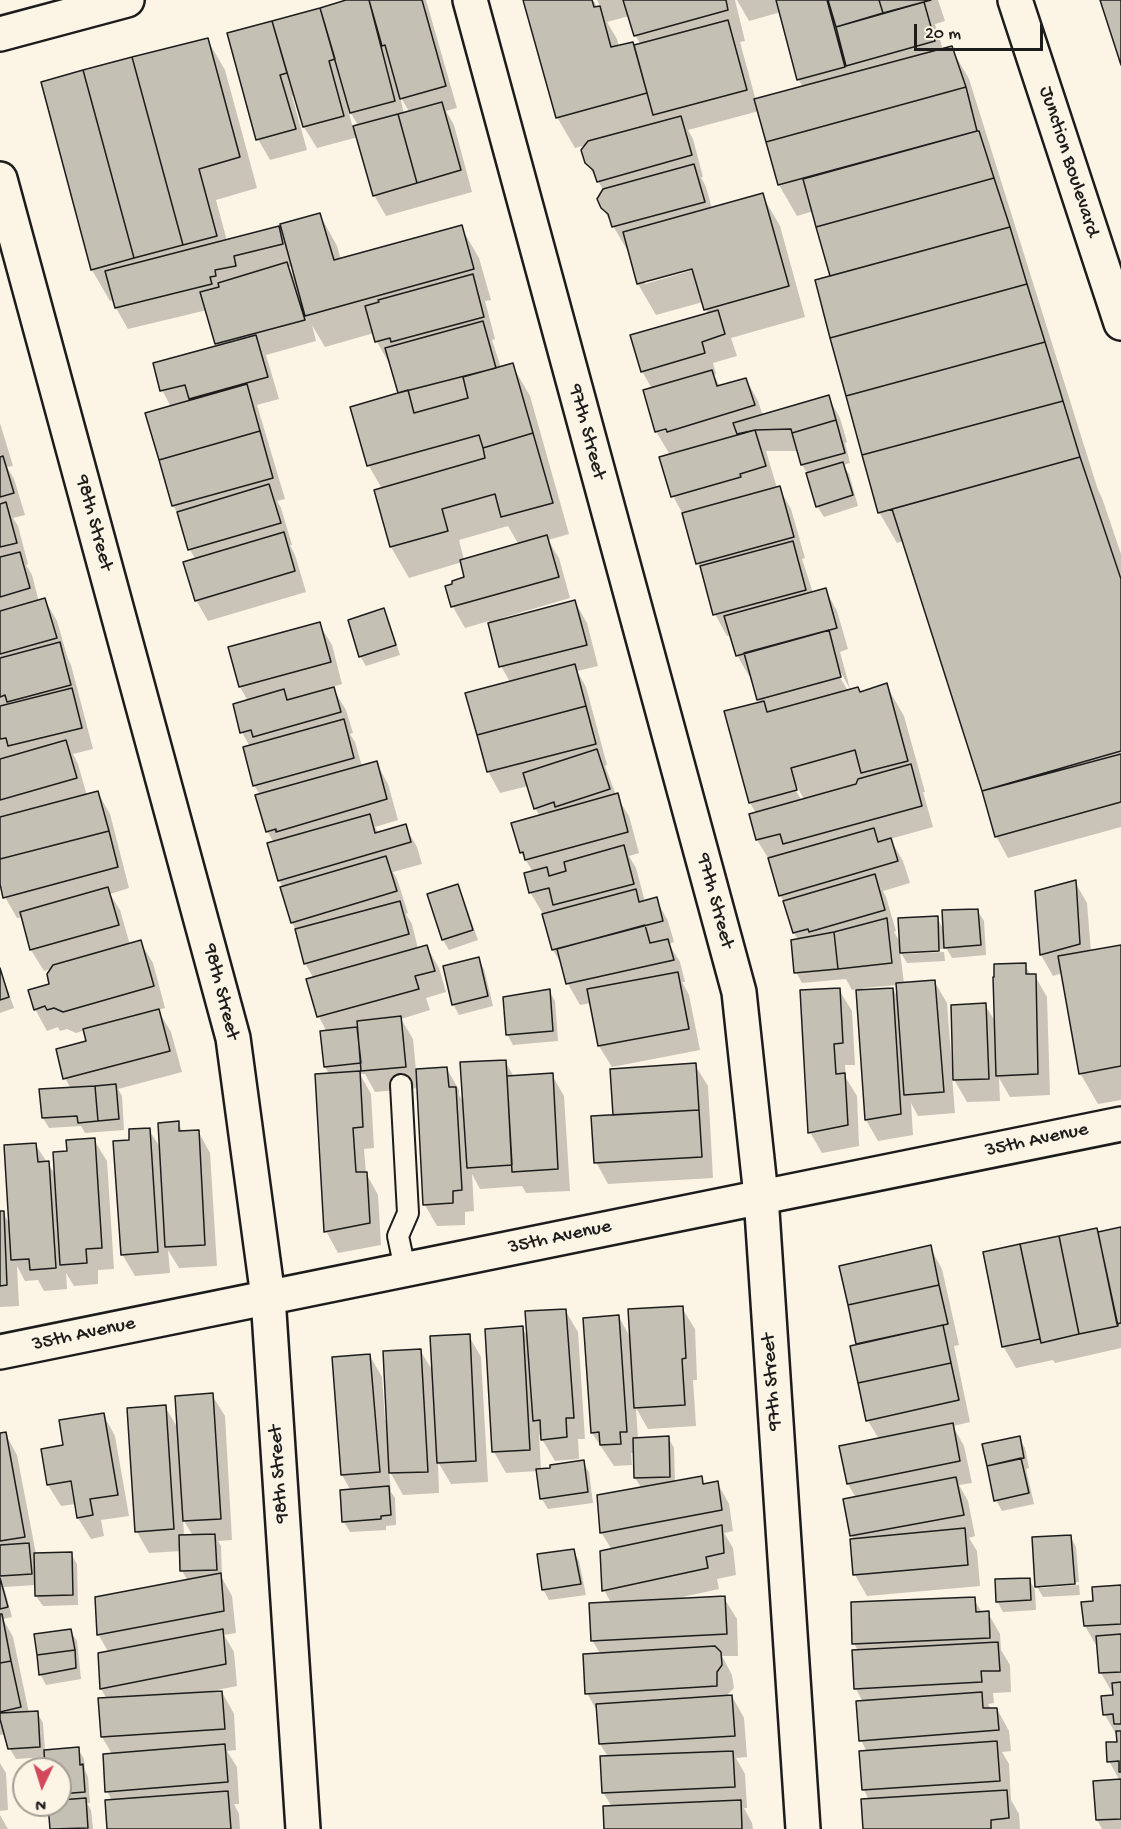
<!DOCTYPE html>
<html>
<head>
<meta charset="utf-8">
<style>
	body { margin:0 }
	#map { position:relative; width:1121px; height:1829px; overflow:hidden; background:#fcf5e5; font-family:"Gochi Hand",sans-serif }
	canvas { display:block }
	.north { position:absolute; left:12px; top:1757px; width:60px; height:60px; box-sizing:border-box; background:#fcf5e5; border:2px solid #a29e95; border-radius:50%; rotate:184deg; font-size:16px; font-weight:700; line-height:24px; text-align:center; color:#1c1c1c }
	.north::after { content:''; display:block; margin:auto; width:21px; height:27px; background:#d1495b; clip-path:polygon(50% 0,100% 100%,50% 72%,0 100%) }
	.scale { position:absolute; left:914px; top:24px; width:129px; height:27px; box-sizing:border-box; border:3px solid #1c1c1c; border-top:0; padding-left:8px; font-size:18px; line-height:21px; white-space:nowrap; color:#1c1c1c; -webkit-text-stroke:4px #fcf5e5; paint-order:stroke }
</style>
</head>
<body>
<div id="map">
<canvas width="1121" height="1829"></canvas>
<div class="north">N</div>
<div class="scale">20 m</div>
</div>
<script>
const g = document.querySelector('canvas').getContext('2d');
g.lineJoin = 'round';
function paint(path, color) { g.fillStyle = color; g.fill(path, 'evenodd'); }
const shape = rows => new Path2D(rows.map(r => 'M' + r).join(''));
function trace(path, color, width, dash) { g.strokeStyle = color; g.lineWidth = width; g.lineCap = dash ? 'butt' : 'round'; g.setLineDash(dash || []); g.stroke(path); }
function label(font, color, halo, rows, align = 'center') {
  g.font = font + ' "Gochi Hand",sans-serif'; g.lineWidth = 4.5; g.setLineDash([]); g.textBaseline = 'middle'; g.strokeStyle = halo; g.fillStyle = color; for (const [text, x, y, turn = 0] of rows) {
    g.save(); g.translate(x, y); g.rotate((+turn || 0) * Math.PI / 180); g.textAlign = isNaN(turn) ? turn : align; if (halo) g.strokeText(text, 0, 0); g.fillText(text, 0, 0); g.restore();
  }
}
paint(shape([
	[353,0,426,0,457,108,446,111,454,125,472,192,386,216,374,195,358,137,317,148,304,127,296,95,292,96,307,150,270,160,258,139,229,34],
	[400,96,410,113,404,114],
	[348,110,349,110,359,127,353,128],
	[525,0,593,0,598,8,601,8,597,0,735,0,745,41,740,42,756,101,804,88,798,79,781,12,749,21,737,0,938,0,945,21,935,24,943,50,951,48,969,79,1098,490,1102,498,1121,554,1121,827,1008,858,996,836,984,790,904,541,897,543,879,512,831,277,814,211,797,216,779,185,759,111,688,130,693,139,703,177,701,177,706,187,712,209,762,195,780,226,805,317,731,338,737,356,713,363,716,374,714,375,720,387,746,379,758,401,763,416,828,397,840,418,847,442,845,443,850,463,843,465,849,474,858,506,824,517,817,506,808,474,802,465,798,451,766,451,777,488,779,488,791,509,805,558,802,559,813,593,825,589,837,611,848,649,840,652,850,689,839,669,836,671,848,691,860,693,886,685,904,716,925,792,923,792,933,827,890,839,903,861,910,883,883,891,886,897,896,931,894,932,901,944,937,917,944,931,977,910,984,921,986,955,952,958,944,944,944,949,904,951,904,954,944,952,945,961,907,963,900,951,904,984,934,981,947,1003,952,1067,954,1066,985,1005,996,1023,1025,965,1031,976,1035,976,1047,997,1050,1095,1010,1097,999,1078,1000,1101,967,1102,952,1076,955,1113,918,1116,911,1103,913,1135,878,1141,866,1120,858,989,852,990,846,979,802,983,796,972,798,940,794,933,785,904,780,895,770,861,757,840,756,813,750,803,760,703,752,676,749,676,737,655,731,635,727,636,715,614,704,574,698,564,685,518,673,496,670,455,656,431,652,389,642,371,708,314,703,302,656,315,638,284,628,248,626,248,602,207,604,191,587,163,587,145,575,148,557,117],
	[629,16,635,35,641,45,619,47,617,39,607,22],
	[699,265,700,268,645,284,645,281],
	[673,426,674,429,659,432,659,429],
	[795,783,805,801,802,801,792,784],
	[898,985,899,1000,893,989,863,991,863,988],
	[207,39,225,70,257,188,216,200,227,241,278,228,284,238,320,215,337,246,341,260,461,227,479,258,491,300,485,301,495,339,492,340,501,368,512,365,530,396,569,534,548,540,559,558,570,598,502,618,503,620,575,602,587,623,598,666,577,671,586,687,607,765,605,766,616,795,629,816,639,853,629,856,636,868,645,902,656,899,668,921,674,942,669,944,680,962,685,982,682,982,689,995,700,1050,612,1067,599,1046,591,1003,580,1005,568,984,563,967,553,950,543,914,530,892,533,872,521,852,540,816,535,808,528,786,500,793,488,771,510,682,501,666,489,621,465,628,453,607,447,587,466,578,462,562,409,578,391,547,382,489,369,466,352,408,401,394,391,363,389,363,377,342,374,333,325,347,312,325,316,341,266,355,279,399,257,405,285,499,277,501,281,508,292,545,290,545,295,555,306,592,208,621,196,600,196,560,190,550,181,518,173,506,171,407,162,390,218,347,207,310,128,329,116,308,114,300,110,301,92,270,43,84],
	[293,266,295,279,289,267],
	[508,526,519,545,464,560,459,540],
	[0,423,13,466,7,467,14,479,25,515,13,518,18,526,28,564,26,565,32,575,39,602,45,600,57,621,68,659,71,665,93,749,73,754,78,764,87,796,98,793,110,814,129,888,110,894,120,910,130,945,140,942,153,963,165,1008,158,1010,171,1032,182,1072,118,1089,122,1096,124,1130,85,1133,81,1126,49,1128,43,1118,71,1089,65,1078,87,1042,85,1030,76,1033,67,1029,60,1031,58,1027,47,1031,35,1009,51,985,53,968,44,971,31,950,23,917,17,918,5,897,0,879],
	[383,610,389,621,400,655,366,666,360,656],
	[319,624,332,645,342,684,332,687,346,710,353,733,350,734,355,742,362,766,376,762,388,784,398,820,375,827,379,834,405,826,417,847,422,864,393,872,397,879,408,913,406,914,412,924,418,949,427,947,439,968,446,992,426,998,430,1010,401,1019,413,1039,416,1071,447,1069,459,1090,459,1095,464,1103,505,1061,514,1077,552,1075,564,1096,570,1191,526,1193,522,1186,480,1189,472,1174,474,1211,465,1212,465,1225,437,1226,425,1205,418,1088,375,1092,365,1074,360,1074,371,1094,374,1148,364,1149,366,1173,378,1195,381,1245,338,1253,326,1231,329,1074,325,1067,327,1032,319,1017,308,981,314,979,305,963,296,930,292,923,282,888,283,888,279,880,274,843,267,831,260,795,254,785,250,747,242,732,248,701,240,687,230,648],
	[1075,882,1087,903,1091,952,1121,946,1121,1100,1098,1104,1080,1073,1062,973,1053,976,1041,955],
	[457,886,463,897,478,940,449,950,443,940,429,895],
	[478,959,484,969,493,1006,459,1015,453,1004],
	[0,968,14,1008,0,1013],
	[839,990,852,1011,855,1065,845,1065,846,1078,857,1096,859,1146,822,1153,810,1132],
	[549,991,555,1001,558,1041,513,1045,507,1034],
	[695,1065,708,1086,713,1178,608,1184,596,1162,615,1116],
	[178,1123,183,1132,198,1131,210,1153,217,1266,179,1268,168,1250,170,1273,135,1276,122,1254,131,1142,149,1130,161,1149],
	[94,1140,107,1161,114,1269,98,1270,98,1284,74,1286,66,1273,67,1289,44,1291,38,1280,25,1281,17,1266,19,1306,0,1307,0,1213,3,1213,11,1226,35,1144,56,1176,68,1152],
	[1121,1229,1121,1348,1055,1363,1053,1360,1016,1368,1003,1346,984,1253,1097,1230,1099,1234],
	[930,1247,942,1269,959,1345,954,1346,970,1422,953,1426,964,1446,972,1483,959,1485,968,1501,975,1536,969,1538,977,1551,980,1586,867,1596,855,1575,854,1540,852,1536,845,1500,856,1498,848,1484,879,1439,868,1421,858,1345,841,1267],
	[682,1308,695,1329,697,1380,693,1380,696,1426,648,1429,636,1408,638,1439,668,1437,674,1448,675,1482,701,1478,705,1485,717,1482,729,1504,733,1531,724,1533,733,1548,736,1575,717,1579,719,1589,678,1598,678,1600,724,1598,737,1619,738,1656,722,1656,732,1675,734,1688,728,1694,728,1697,732,1696,744,1718,747,1757,736,1758,745,1774,747,1808,744,1808,752,1823,753,1829,606,1829,612,1807,603,1792,608,1757,600,1744,598,1713,587,1693,601,1655,592,1640,611,1603,604,1590,612,1550,601,1532,642,1489,635,1478,635,1453,631,1453,632,1465,614,1466,592,1433,584,1319,619,1317,631,1339],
	[565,1310,578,1332,585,1439,578,1439,579,1459,555,1461,539,1434,541,1470,583,1462,589,1472,593,1503,548,1509,542,1499,538,1471,506,1473,494,1452,522,1328,529,1339],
	[469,1336,481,1357,488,1482,451,1484,438,1462,439,1493,403,1495,389,1470,391,1492,395,1498,396,1525,386,1526,386,1530,350,1532,344,1522,342,1491,351,1491,342,1475,370,1356,382,1377,385,1420,388,1420,420,1350,434,1373],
	[212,1395,225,1416,232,1540,218,1541,221,1546,222,1578,232,1596,236,1633,224,1635,234,1652,237,1686,212,1691,212,1693,222,1692,234,1714,236,1750,227,1751,237,1767,239,1804,234,1804,239,1814,240,1829,108,1829,112,1801,107,1791,112,1754,102,1737,107,1699,101,1689,109,1653,98,1634,188,1581,182,1571,181,1551,149,1553,137,1532,165,1407,179,1430],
	[183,1519,193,1536,184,1536],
	[103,1414,115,1436,129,1516,101,1520,104,1536,91,1539,78,1518,76,1504,61,1506,48,1485,43,1450,65,1446],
	[5,1433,17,1455,36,1554,71,1554,77,1564,78,1605,43,1606,36,1596,36,1585,4,1587,12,1617,3,1619,13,1637,29,1713,37,1712,43,1723,45,1751,78,1749,84,1759,85,1770,88,1777,90,1803,87,1803,91,1810,93,1829,51,1829,50,1805,60,1805,60,1769,47,1769,46,1757,16,1759,10,1749,6,1734,0,1735,0,1434],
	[1019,1438,1025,1448,1029,1468,1026,1469,1034,1504,1002,1511,996,1500],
	[1070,1536,1076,1547,1079,1582,1040,1585,1040,1588,1079,1585,1080,1595,1043,1597,1037,1587],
	[573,1550,579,1561,586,1595,549,1600,543,1589],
	[1029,1579,1035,1590,1036,1610,1003,1612,997,1601],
	[1121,1586,1121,1829,1102,1829,1097,1820,1120,1781,1109,1761,1119,1743,1117,1736,1105,1715,1114,1696,1101,1673,1097,1647,1085,1626,1095,1602],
	[974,1599,982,1613,988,1613,1000,1634,1001,1650,1010,1665,1011,1692,993,1693,994,1703,988,1704,991,1709,997,1709,1009,1731,1011,1751,1002,1752,1009,1764,1011,1800,1019,1814,1020,1829,864,1829,869,1800,864,1790,861,1752,867,1752,861,1740,863,1702,856,1689,858,1651,854,1643],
	[70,1630,77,1641,81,1679,46,1685,40,1674],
	[0,1763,6,1773,8,1810,0,1811],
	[0,1815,8,1829,0,1829]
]), '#0003');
const building = shape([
	[346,0,369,0,395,101,350,113,320,8,346,0],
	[369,0,422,0,446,86,400,99,385,45,382,46,369,0],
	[523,0,592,0,594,7,600,6,611,47,633,42,647,93,556,118,523,0],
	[623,0,726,0,728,10,634,36,623,0],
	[776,0,827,0,845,67,797,80,776,0],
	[828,0,879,0,883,13,836,27,828,0],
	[879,0,931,0,883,13,879,0],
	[1100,0,1121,0,1121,65,1100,0],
	[924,2,935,41,846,66,836,27,924,2],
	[320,8,335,59,329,61,344,116,303,127,272,21,320,8],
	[728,20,747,90,653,115,634,45,728,20],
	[272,21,287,73,280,75,296,129,256,140,227,33,272,21],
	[208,38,240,157,199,169,217,236,183,245,132,57,208,38],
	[952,46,966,87,766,142,754,99,952,46],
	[132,57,183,245,134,258,83,70,132,57],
	[83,70,134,258,91,270,41,82,83,70],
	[966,87,977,131,778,185,766,142,966,87],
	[442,102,461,170,417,183,398,114,442,102],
	[398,114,417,183,373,196,353,126,398,114],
	[681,116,692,155,597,182,593,170,585,163,581,150,588,141,681,116],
	[977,131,979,131,994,178,816,227,803,179,977,131],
	[694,164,705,202,612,227,608,214,601,208,597,199,603,189,694,164],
	[994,178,1010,227,830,276,816,227,994,178],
	[763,193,789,286,704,310,692,269,637,284,623,232,763,193],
	[320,213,334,260,462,225,474,269,305,316,280,224,320,213],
	[279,226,283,244,234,256,236,266,215,270,216,276,210,277,212,284,115,308,105,271,279,226],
	[1010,227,1027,284,830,338,815,280,1010,227],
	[287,262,305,320,215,344,200,292,219,287,218,283,287,262],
	[473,274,484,317,391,342,390,338,375,342,365,306,379,302,378,300,473,274],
	[1027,284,1045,342,846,396,830,338,1027,284],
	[718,310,725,334,702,342,705,353,641,372,630,335,718,310],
	[483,321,496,368,398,393,385,348,483,321],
	[256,335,268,377,189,399,185,385,160,391,153,363,256,335],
	[1045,342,1063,401,862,455,846,396,1045,342],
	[513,363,533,433,483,448,479,435,367,466,350,407,408,390,414,413,468,398,463,377,513,363],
	[712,370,717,386,746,378,755,405,667,432,666,429,655,432,643,390,712,370],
	[247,384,260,431,159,460,145,413,247,384],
	[829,395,836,420,792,433,791,429,755,430,737,434,733,423,829,395],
	[1063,401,1080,457,878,513,862,455,1063,401],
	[836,420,845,453,801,465,792,433,836,420],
	[755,430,766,466,740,474,741,477,671,497,659,457,755,430],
	[260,431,273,478,172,506,159,460,260,431],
	[533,433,553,503,501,517,495,494,442,509,448,531,390,547,374,490,485,458,483,448,533,433],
	[3,456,14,493,0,497,0,457,3,456],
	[1080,457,1121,579,1121,751,982,791,892,509,1080,457],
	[843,462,853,495,816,507,806,473,843,462],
	[269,484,281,523,188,550,177,512,269,484],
	[780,486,794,537,696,564,682,513,780,486],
	[6,502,17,543,0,547,0,504,6,502],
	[284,532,295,571,195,601,183,562,284,532],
	[547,535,559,577,451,607,445,586,452,584,452,581,464,577,460,560,547,535],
	[793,541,806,590,713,615,700,566,793,541],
	[20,552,30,588,0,597,0,557,20,552],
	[826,588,837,628,736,656,724,616,826,588],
	[45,598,57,638,0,654,0,611,45,598],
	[575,600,587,645,499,667,488,623,575,600],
	[384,608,396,645,359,657,348,620,384,608],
	[320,622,331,662,239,687,228,647,320,622],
	[829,630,841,677,757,700,744,653,829,630],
	[60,642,71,685,7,702,5,695,0,697,0,658,60,642],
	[575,664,586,706,477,735,465,693,575,664],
	[887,683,908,761,861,773,855,750,791,768,797,790,749,803,724,711,764,701,767,712,858,687,860,692,887,683],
	[334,687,341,712,253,737,251,730,240,733,233,704,284,689,287,700,334,687],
	[72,688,82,728,8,746,6,738,0,739,0,706,72,688],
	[586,706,596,744,487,772,477,735,586,706],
	[344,719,354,758,253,786,243,747,344,719],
	[66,740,77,778,0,800,0,759,66,740],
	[597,749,610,789,555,807,554,802,534,809,523,773,597,749],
	[1121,754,1121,802,995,837,982,791,1121,754],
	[377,761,387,799,276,832,276,829,266,832,255,795,377,761],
	[911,764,922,806,783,844,780,834,756,840,749,814,856,784,858,779,911,764],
	[98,791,109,831,0,859,0,817,98,791],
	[618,793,628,832,525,860,523,852,520,853,511,823,618,793],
	[370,814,375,833,406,824,411,842,278,881,267,843,370,814],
	[874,828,878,842,891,838,898,861,779,896,768,858,874,828],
	[109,831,118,867,3,898,0,884,0,859,109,831],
	[624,845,634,884,553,905,549,888,529,893,524,873,547,867,549,876,566,871,564,862,624,845],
	[386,856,397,891,291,923,280,887,386,856],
	[875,874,885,910,809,932,808,929,793,933,783,901,875,874],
	[1076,880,1080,944,1040,955,1035,891,1076,880],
	[458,884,473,930,442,940,427,894,458,884],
	[108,887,119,925,30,950,20,912,108,887],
	[636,889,639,902,657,897,663,921,552,950,542,914,636,889],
	[400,901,409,934,304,964,295,929,400,901],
	[978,909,981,945,944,948,942,910,978,909],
	[938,916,939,951,900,953,898,918,938,916],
	[887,918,892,963,838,969,834,932,887,918],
	[645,925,650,943,668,939,674,960,566,984,557,949,645,925],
	[834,932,838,969,794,973,791,940,834,932],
	[141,940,154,986,63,1012,54,1008,47,1010,45,1006,34,1010,28,990,49,984,47,974,53,965,141,940],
	[427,945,435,971,415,976,419,989,317,1017,306,979,427,945],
	[1121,945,1121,1066,1079,1074,1058,956,1121,945],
	[479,957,488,996,452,1005,443,966,479,957],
	[1026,963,1026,974,1036,974,1038,1074,996,1076,993,977,994,977,994,964,1026,963],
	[0,968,9,997,0,1000,0,968],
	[678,972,689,1029,598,1046,587,989,678,972],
	[935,980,944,1092,904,1095,896,983,935,980],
	[840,988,843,1043,834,1044,836,1074,845,1073,848,1125,808,1133,800,990,840,988],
	[893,988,901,1114,865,1120,856,990,893,988],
	[550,989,553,1031,506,1035,503,997,550,989],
	[986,1003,989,1079,953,1080,951,1005,986,1003],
	[159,1009,170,1051,63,1079,56,1049,86,1041,83,1029,159,1009],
	[401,1016,406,1067,361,1071,357,1021,401,1016],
	[357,1027,361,1063,324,1067,320,1031,357,1027],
	[506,1060,512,1165,467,1168,460,1062,506,1060],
	[696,1063,699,1110,613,1115,610,1069,696,1063],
	[447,1067,449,1087,456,1087,462,1190,453,1191,453,1203,423,1205,416,1069,447,1067],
	[360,1071,363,1127,353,1128,356,1172,367,1172,370,1223,324,1232,315,1074,360,1071],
	[553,1073,558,1169,512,1172,507,1076,553,1073],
	[116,1084,119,1119,98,1121,95,1086,116,1084],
	[95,1086,98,1121,78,1123,77,1116,42,1118,39,1089,95,1086],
	[699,1110,702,1157,594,1163,591,1116,699,1110],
	[179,1121,179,1131,199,1130,205,1245,165,1247,158,1123,179,1121],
	[150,1128,158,1252,121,1255,113,1141,129,1140,129,1129,150,1128],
	[95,1138,102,1248,86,1249,87,1263,60,1265,53,1152,67,1151,66,1140,95,1138],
	[36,1143,38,1162,49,1161,56,1268,30,1270,29,1259,11,1260,4,1145,36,1143],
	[0,1211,4,1211,7,1285,0,1286,0,1211],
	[1121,1227,1121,1323,1117,1324,1098,1232,1121,1227],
	[1097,1228,1118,1326,1079,1334,1059,1236,1097,1228],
	[1059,1236,1079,1334,1041,1343,1020,1244,1059,1236],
	[1020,1244,1040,1339,1002,1347,983,1252,1020,1244],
	[931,1245,939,1285,848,1305,839,1266,931,1245],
	[939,1285,948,1324,856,1344,848,1305,939,1285],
	[683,1306,686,1358,682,1359,685,1405,634,1408,628,1309,683,1306],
	[566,1309,574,1418,566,1418,567,1437,541,1440,540,1420,533,1421,525,1311,566,1309],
	[619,1315,627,1432,620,1432,621,1444,600,1445,599,1432,591,1433,583,1318,619,1315],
	[943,1325,951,1363,858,1383,850,1346,943,1325],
	[523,1326,530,1450,492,1452,485,1329,523,1326],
	[470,1334,476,1461,437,1463,430,1336,470,1334],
	[421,1349,428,1472,389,1473,383,1351,421,1349],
	[370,1354,380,1472,341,1475,332,1357,370,1354],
	[951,1363,959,1400,866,1421,858,1383,951,1363],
	[213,1393,221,1519,183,1521,175,1396,213,1393],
	[166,1405,174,1529,135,1532,127,1408,166,1405],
	[104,1413,118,1495,90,1499,93,1515,77,1518,71,1481,47,1485,41,1449,63,1445,59,1420,104,1413],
	[953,1423,960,1461,847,1484,839,1446,953,1423],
	[6,1432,25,1537,0,1541,0,1433,6,1432],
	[669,1436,670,1477,634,1478,633,1438,669,1436],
	[1020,1436,1024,1458,987,1466,982,1444,1020,1436],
	[1021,1458,1029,1493,994,1501,987,1466,1021,1458],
	[584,1460,588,1492,540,1499,536,1469,550,1468,550,1465,584,1460],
	[702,1476,703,1484,718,1481,722,1510,600,1533,597,1495,702,1476],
	[956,1477,964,1515,850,1536,843,1499,956,1477],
	[389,1486,391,1515,381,1516,381,1519,342,1522,340,1490,389,1486],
	[722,1525,724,1553,706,1557,708,1568,602,1591,600,1551,722,1525],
	[965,1528,968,1565,853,1575,850,1539,965,1528],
	[215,1534,217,1570,180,1571,179,1535,215,1534],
	[1071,1535,1075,1584,1035,1587,1032,1537,1071,1535],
	[29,1543,32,1574,0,1576,0,1545,29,1543],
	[574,1549,581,1584,542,1590,537,1554,574,1549],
	[72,1552,73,1595,35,1596,34,1553,72,1552],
	[221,1573,224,1611,97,1635,95,1597,221,1573],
	[0,1578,8,1607,0,1609,0,1578],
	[1030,1578,1031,1600,996,1602,995,1579,1030,1578],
	[1121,1585,1121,1624,1084,1626,1081,1602,1093,1601,1092,1587,1121,1585],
	[725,1596,727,1634,591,1641,589,1603,725,1596],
	[975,1597,976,1612,989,1611,990,1638,852,1644,851,1602,975,1597],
	[0,1614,2,1614,11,1661,0,1663,0,1614],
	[71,1629,75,1650,37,1655,34,1634,71,1629],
	[223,1629,226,1664,100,1689,98,1653,223,1629],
	[1121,1634,1121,1672,1099,1673,1096,1636,1121,1634],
	[998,1642,1000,1671,981,1671,982,1682,854,1689,852,1650,998,1642],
	[715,1646,721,1652,722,1665,717,1672,717,1686,585,1694,583,1654,715,1646],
	[75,1650,76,1668,39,1675,37,1655,75,1650],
	[11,1661,21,1707,0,1712,0,1663,11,1661],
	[1121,1682,1121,1724,1114,1724,1113,1714,1103,1715,1101,1696,1113,1695,1112,1683,1121,1682],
	[222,1691,225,1729,101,1737,98,1698,222,1691],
	[982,1692,983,1708,997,1708,999,1730,859,1741,856,1701,982,1692],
	[732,1695,735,1736,599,1744,596,1704,732,1695],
	[38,1711,40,1747,8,1749,0,1719,0,1713,38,1711],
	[1116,1731,1121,1731,1121,1772,1119,1772,1119,1761,1107,1762,1106,1742,1117,1742,1116,1731],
	[997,1741,1000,1781,862,1790,859,1751,997,1741],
	[225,1744,228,1782,105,1792,103,1754,225,1744],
	[79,1747,80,1765,83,1764,85,1792,60,1794,60,1769,45,1769,44,1750,79,1747],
	[733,1751,735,1787,602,1793,600,1756,733,1751],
	[1121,1779,1121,1819,1096,1820,1093,1781,1121,1779],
	[1007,1790,1009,1818,991,1820,991,1829,863,1829,861,1799,1007,1790],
	[228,1791,231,1829,107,1829,105,1800,228,1791],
	[86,1798,88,1828,50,1829,48,1805,60,1805,60,1800,86,1798],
	[741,1800,742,1829,604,1829,603,1806,741,1800]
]);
paint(building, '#c4c0b3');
trace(building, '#1c1c1c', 1.5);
const lane = shape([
	[401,1085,408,1213,398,1236,405,1269]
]);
const street = shape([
	[470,0,739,992,761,1196,803,1829],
	[0,34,127,0],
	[0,179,233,1038,268,1297,303,1829],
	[0,1352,1121,1124]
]);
const secondary = shape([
	[1015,0,1121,323]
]);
trace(lane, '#1c1c1c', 24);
trace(street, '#1c1c1c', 38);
trace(secondary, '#1c1c1c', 38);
trace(lane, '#fcf5e5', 20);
trace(street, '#fcf5e5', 33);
trace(secondary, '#fcf5e5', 33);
label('20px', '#1c1c1c', '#fcf5e5', [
	["Junction Boulevard",1068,162,72],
	["97th Street",586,432,75],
	["98th Street",93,523,75],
	["97th Street",714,901,75],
	["98th Street",220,992,76],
	["35th Avenue",1037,1141,-12],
	["35th Avenue",560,1238,-12],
	["35th Avenue",84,1335,-12],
	["97th Street",773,1382,-94],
	["98th Street",280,1474,-94]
]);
</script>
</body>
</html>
